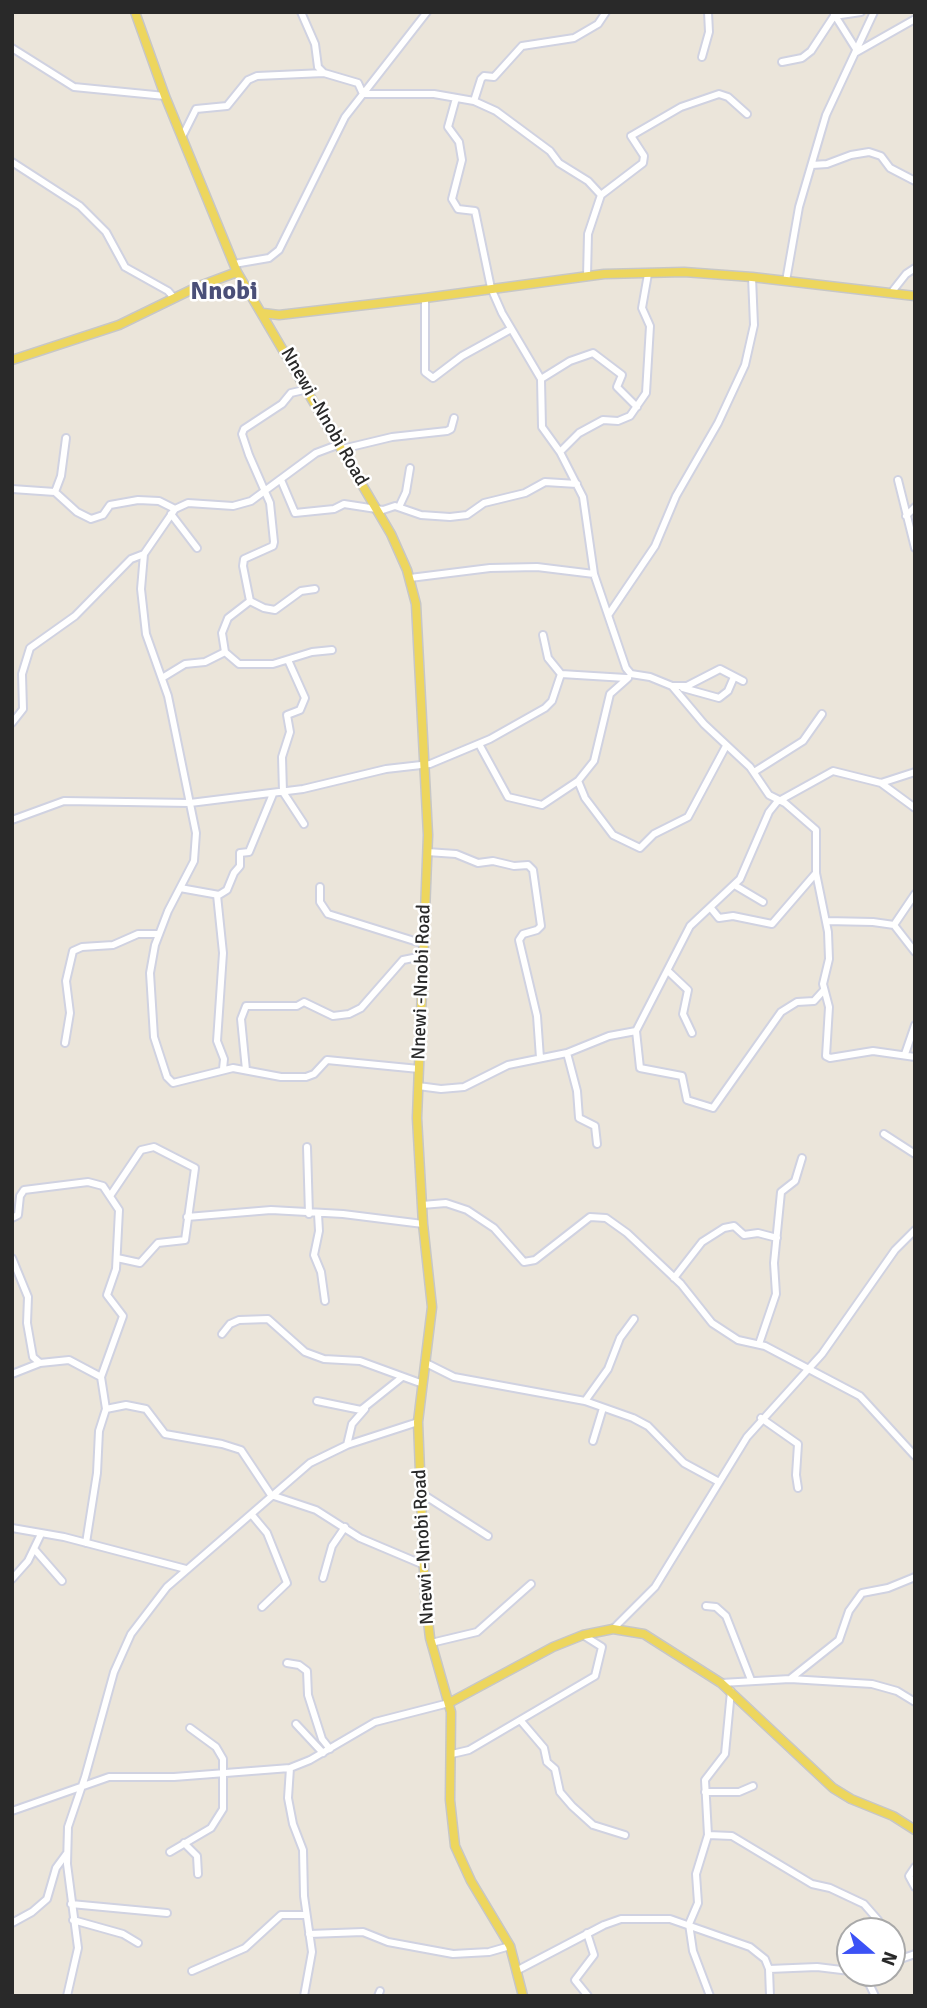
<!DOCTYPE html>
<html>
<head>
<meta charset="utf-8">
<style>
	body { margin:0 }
	#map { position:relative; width:927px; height:2008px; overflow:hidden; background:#ebe5da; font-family:Signika,sans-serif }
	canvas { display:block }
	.frame { position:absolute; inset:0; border:14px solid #292929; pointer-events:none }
	.north { position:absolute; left:836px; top:1917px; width:70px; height:70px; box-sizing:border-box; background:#fff; border:2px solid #a9a9a9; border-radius:50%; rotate:110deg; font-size:19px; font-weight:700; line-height:28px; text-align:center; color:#292929 }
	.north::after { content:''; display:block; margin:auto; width:24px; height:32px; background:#3c52f6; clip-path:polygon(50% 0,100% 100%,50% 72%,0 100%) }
</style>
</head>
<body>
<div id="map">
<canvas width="927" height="2008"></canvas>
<div class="frame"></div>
<div class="north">N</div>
</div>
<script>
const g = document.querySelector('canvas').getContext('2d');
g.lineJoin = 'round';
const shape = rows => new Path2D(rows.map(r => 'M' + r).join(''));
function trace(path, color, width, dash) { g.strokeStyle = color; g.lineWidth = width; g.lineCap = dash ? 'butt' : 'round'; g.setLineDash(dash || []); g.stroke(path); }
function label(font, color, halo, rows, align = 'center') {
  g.font = font + ' Signika,sans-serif'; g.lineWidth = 5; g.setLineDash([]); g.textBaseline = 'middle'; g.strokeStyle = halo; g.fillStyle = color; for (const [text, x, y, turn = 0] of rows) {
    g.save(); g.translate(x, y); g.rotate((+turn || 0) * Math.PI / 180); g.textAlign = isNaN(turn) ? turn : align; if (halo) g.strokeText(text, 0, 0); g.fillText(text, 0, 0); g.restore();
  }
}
const minor = shape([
	[301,12,315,44,318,67,324,73],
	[834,14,856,49],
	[12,48,74,87,165,96],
	[855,53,915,19],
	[702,57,709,32,708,12],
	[782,62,802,58,811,51,834,16,861,12],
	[456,98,448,127,459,142,462,160,452,199,458,209,475,211,491,288,502,313,541,379,542,427,560,452,583,497,594,574,626,668,631,674,650,677,672,686,704,724,750,767,769,795,785,803,816,830,816,873,828,932,829,959,823,984,829,1007,826,1056,830,1058,873,1051,915,1057],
	[474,101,481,79,484,76,494,77,522,46,574,38,598,24,606,12],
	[182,137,196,109,227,106,248,80,257,76,324,73,358,83,363,94,434,94,474,101,496,111,550,151,559,163,588,181,601,195],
	[12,162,80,206,106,232,125,267,168,291,174,298],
	[812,165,827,164,851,155,869,152,881,156,890,168,915,181],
	[234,264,269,258,279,250,345,117,427,12],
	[587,276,588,234,601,195,643,163,644,156,631,136,681,107,719,94,728,97,747,114],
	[786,281,799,207,826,115,874,12],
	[891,293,906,274,915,268],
	[425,298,425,372,433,378,462,356,511,329],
	[541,379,570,361,593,353,622,375,617,387,637,407],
	[308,389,291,393,282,404,244,429,242,434,249,455,270,503,274,542,273,546,244,559,243,566,250,601,264,608,275,610,301,591,315,589],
	[340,444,316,453,251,501,233,506,188,503,175,509,144,554,141,589,146,634,168,696,196,833,194,861,168,911,155,945,150,973,154,1037,167,1077,173,1083,233,1068,281,1077,306,1077,314,1074,327,1060,419,1069],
	[342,449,392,437,447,431,451,429,454,418],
	[560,452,579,433,603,420,618,421,630,416,646,393,650,326,642,308,648,274],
	[281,480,295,513,334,509,344,504,383,510,395,506,421,515,450,517,467,515,484,503,525,493,545,482,577,484],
	[898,480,915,548],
	[12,489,55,492,77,512,91,519,103,515,110,505,138,500,159,501,175,509],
	[55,492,61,476,66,438],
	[399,507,406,492,410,468],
	[171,514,197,548],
	[906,516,915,507],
	[410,578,490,568,537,567,594,574],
	[250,601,228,618,222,633,225,652,239,664,273,664,312,652,332,650],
	[609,614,655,546,676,496,718,423,745,365,754,325,752,277],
	[543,635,548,658,561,674],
	[288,660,305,698,300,710,287,715,290,732,282,757,283,792,304,824],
	[162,678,185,664,205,662,225,652],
	[672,686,687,686,720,669,743,681],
	[683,688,719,698,728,691,734,677],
	[12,723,23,709,22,674,30,648,75,616,131,559,144,554],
	[479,744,508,797,542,805,578,781,594,761,610,694,628,678],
	[754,772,803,741,822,714],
	[578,781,585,798,613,835,640,848,654,834,688,817,726,746],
	[881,783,915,808],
	[12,820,64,801,190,803,303,789,386,769,430,764,490,739,545,708,552,701,561,674,626,678],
	[427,852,456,854,478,863,493,861,514,866,528,865,533,870,541,926,537,930,523,934,519,940,537,1016,540,1058],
	[736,886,763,902],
	[320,887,320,902,328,914,424,944],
	[180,888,219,895,227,890,234,873,240,866,240,853,249,852,273,794],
	[217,895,223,953,217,1041,224,1059,223,1069],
	[710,907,719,918,733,916,772,924,816,873],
	[826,921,873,922,894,925,915,952],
	[894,925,915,894],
	[668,971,688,990,683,1014,692,1033],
	[636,1031,640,1068,682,1076,687,1100,713,1108,781,1012,797,1002,814,1001,824,990],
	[65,1043,70,1013,66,981,73,951,82,947,113,945,138,934,158,934],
	[567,1053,577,1091,579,1118,595,1126,597,1144],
	[905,1054,915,1025],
	[246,1070,241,1019,246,1006,297,1006,304,1002,333,1016,349,1014,361,1008,403,960,423,956],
	[418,1086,441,1089,464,1087,508,1065,567,1053,609,1036,636,1031,690,926,740,879,769,812,777,802,833,771,881,783,915,772],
	[884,1134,915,1154],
	[307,1147,309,1214],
	[110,1196,141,1150,154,1147,195,1168,185,1240,158,1243,140,1263,117,1258],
	[422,1205,446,1203,467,1210,494,1228,524,1262,535,1260,590,1217,606,1218,627,1233,681,1284,712,1323,738,1340,765,1346,860,1396,915,1456],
	[318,1214,319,1231,314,1255,321,1272,325,1301],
	[187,1217,271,1210,343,1214,423,1224],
	[12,1218,18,1215,20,1196,24,1190,88,1182,103,1186,119,1210,116,1269,107,1295,123,1316,101,1377,106,1409,99,1431,97,1473,86,1543],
	[12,1258,28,1297,27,1323,33,1357,40,1363,69,1360,101,1377],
	[674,1278,702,1242,724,1228,734,1226,744,1235,758,1233,777,1238],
	[222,1334,230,1324,239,1320,268,1319,305,1352,324,1359,360,1361,423,1384],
	[759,1344,776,1294,774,1263,781,1192,795,1181,802,1158],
	[428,1364,454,1377,585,1401,633,1418,648,1426,684,1463,719,1482],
	[12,1374,40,1363],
	[317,1401,361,1410,401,1378],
	[585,1401,608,1369,620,1338,634,1319],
	[106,1409,126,1405,146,1409,165,1434,222,1444,241,1450,271,1495,316,1510,360,1538,424,1565],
	[761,1418,798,1444,796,1475,798,1488],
	[593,1441,603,1408],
	[347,1445,352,1424,365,1409],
	[421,1493,488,1536],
	[252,1515,267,1533,287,1583,262,1607],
	[12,1528,64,1537,186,1569],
	[35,1550,62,1581],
	[323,1578,332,1546,345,1527],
	[12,1579,28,1561,41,1534],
	[706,1606,716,1607,726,1616,751,1680],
	[613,1629,655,1587,747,1437,822,1354,895,1250,915,1230],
	[431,1643,477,1632,531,1584],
	[287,1663,299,1665,307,1671,308,1695,322,1739,330,1749],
	[790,1679,839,1640,849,1611,862,1593,888,1588,915,1577],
	[721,1683,790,1679,872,1684,897,1691,915,1702],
	[521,1721,544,1748,547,1762,555,1769,560,1792,572,1806,593,1825,625,1835],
	[296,1724,323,1753],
	[452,1754,469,1750,595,1676,602,1647,583,1635],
	[290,1768,288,1798,293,1824,303,1850,304,1896,312,1952,304,1996],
	[705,1792,739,1792,753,1786],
	[12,1811,109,1777,174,1777,290,1768,310,1760,375,1722,449,1703],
	[708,1835,732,1836,812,1884,830,1888,864,1904,878,1920,880,1931],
	[184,1843,197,1856,198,1874],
	[170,1852,211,1828,223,1809,223,1759,216,1747,190,1728],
	[915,1867,909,1876,915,1887],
	[71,1904,167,1913],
	[73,1920,123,1934,138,1943],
	[12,1923,32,1912,47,1899,56,1868,67,1853],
	[587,1933,594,1955,575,1980,588,1996],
	[309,1934,363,1932,388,1942,453,1954,489,1952,510,1946],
	[892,1962,915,1954],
	[769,1969,817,1967,850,1971],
	[518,1970,604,1925,621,1919,670,1919,750,1947,765,1959,769,1969,770,1996],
	[192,1971,245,1948,281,1915,306,1915],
	[864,1973,875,1996],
	[67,1996,78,1948,67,1864,68,1827,85,1777,114,1672,131,1634,167,1587,310,1463,347,1445,418,1422],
	[378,1996,380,1991],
	[710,1996,693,1951,689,1924,698,1903,696,1874,708,1835,705,1780,725,1754,731,1691]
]);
const major = shape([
	[135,12,165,96,237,272,391,534,407,570,416,604,428,835,417,1118,423,1224,432,1307,418,1422,425,1596,430,1638,451,1712,450,1800,455,1846,471,1881,510,1946,523,1996],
	[263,313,279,315,425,298,604,274,684,272,752,277,915,296],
	[12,360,119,325,197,287,237,272],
	[449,1703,553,1647,583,1635,613,1629,644,1634,721,1683,833,1788,851,1799,893,1816,915,1830]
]);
trace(minor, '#d0d2e1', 10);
trace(major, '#c7c7c7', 11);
trace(minor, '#fff', 6);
trace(major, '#edd65d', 8);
label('19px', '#292929', '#fff', [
	["Nnewi -Nnobi Road",324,417,60],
	["Nnewi -Nnobi Road",422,982,-88],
	["Nnewi -Nnobi Road",424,1547,-93]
]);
label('bold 26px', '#4a4f78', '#fff', [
	["Nnobi",224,292]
]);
</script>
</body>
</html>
